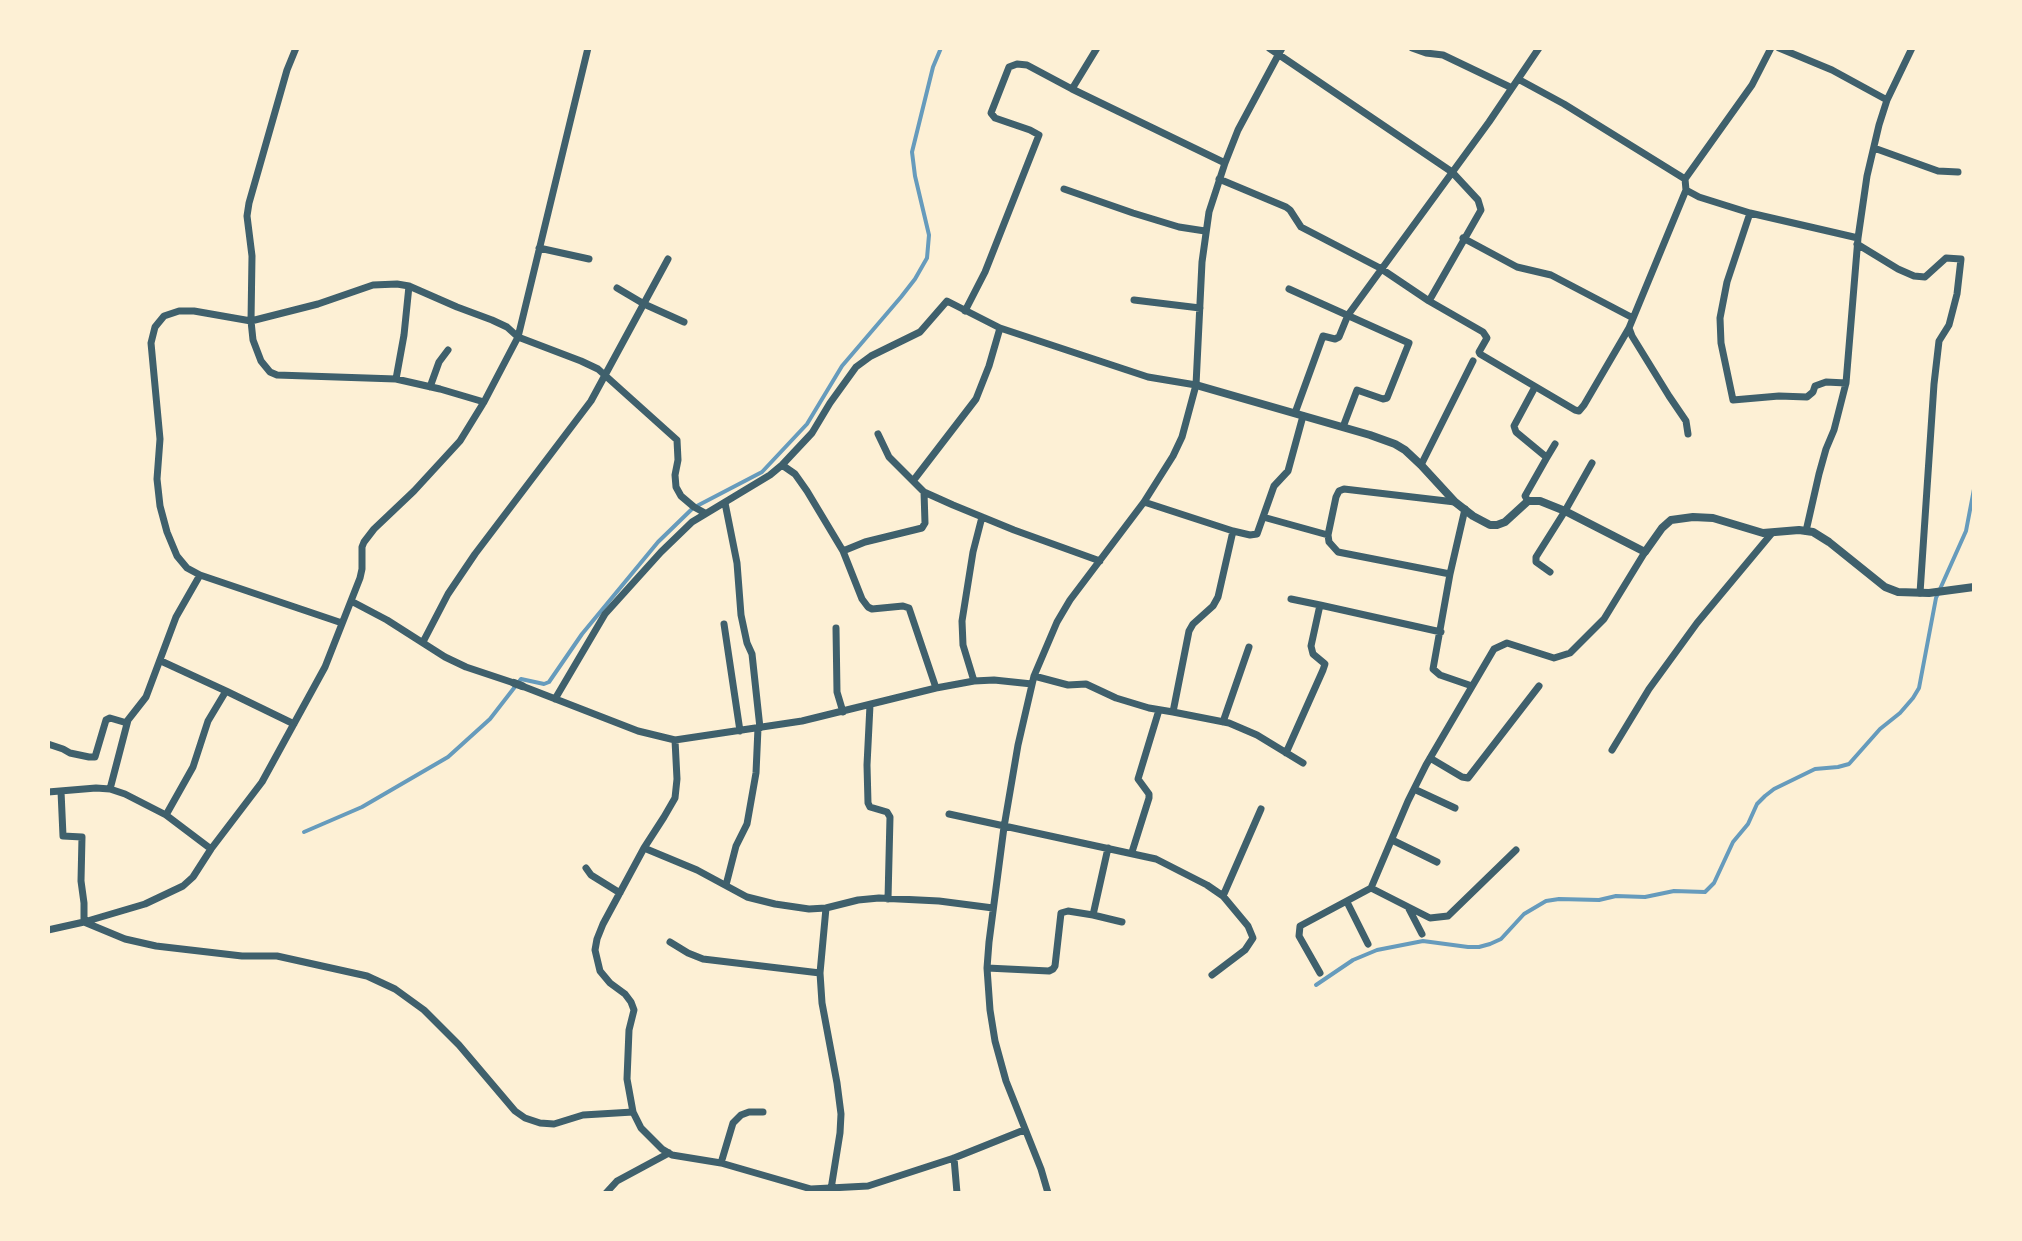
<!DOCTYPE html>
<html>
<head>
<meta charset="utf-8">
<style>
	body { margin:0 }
	#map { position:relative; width:2022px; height:1241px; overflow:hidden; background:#fdf0d5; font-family:Raleway,sans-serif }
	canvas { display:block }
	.frame { position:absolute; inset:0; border:50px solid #fdf0d5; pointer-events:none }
</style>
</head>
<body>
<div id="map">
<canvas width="2022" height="1241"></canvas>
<div class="frame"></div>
</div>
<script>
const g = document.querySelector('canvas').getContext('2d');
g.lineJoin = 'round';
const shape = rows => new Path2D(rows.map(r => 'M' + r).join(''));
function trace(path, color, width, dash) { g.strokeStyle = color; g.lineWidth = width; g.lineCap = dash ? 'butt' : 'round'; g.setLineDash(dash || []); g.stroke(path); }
trace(shape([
	[304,832,362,807,448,757,490,719,521,679,544,684,549,682,582,634,658,542,693,508,762,472,807,424,842,366,901,297,915,279,927,258,929,235,915,176,912,152,933,67,941,48],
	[1316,985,1353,960,1377,950,1423,941,1468,947,1479,947,1490,944,1501,939,1524,914,1546,901,1559,899,1599,900,1616,896,1645,897,1674,891,1705,892,1714,883,1733,842,1748,824,1757,804,1765,796,1774,789,1815,769,1838,767,1849,764,1880,729,1900,713,1913,698,1919,688,1936,598,1966,531,1974,489]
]), '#669bbc', 4);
trace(shape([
	[296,48,287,70,249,203,247,216,252,256,251,321,253,340,261,361,270,372,277,375,396,379,440,389,484,402],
	[1269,48,1452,172,1478,200,1481,210,1429,301],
	[1412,48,1426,53,1443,55,1512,88],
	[1771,48,1752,85,1685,179,1686,190,1699,197,1750,213,1858,238],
	[1779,48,1832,70,1887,100],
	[1518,79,1564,104,1685,179],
	[1072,89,1097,48],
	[1874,148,1938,171,1958,172],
	[1219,179,1286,207,1290,210,1301,227,1380,268,1429,301,1483,332,1487,338,1479,352,1480,354,1575,410,1579,411,1584,405,1629,328],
	[1064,189,1133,213,1179,227,1205,231],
	[1686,190,1629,328,1632,336,1669,396,1686,421,1688,434],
	[1750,213,1727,282,1720,318,1721,343,1733,400,1779,396,1807,397,1813,392,1815,386,1826,382,1846,383],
	[1463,238,1517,267,1551,275,1633,318],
	[1857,244,1898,269,1914,276,1925,277,1946,258,1961,259,1957,294,1949,325,1939,341,1934,384,1920,593],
	[539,248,589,259],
	[617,288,644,304,684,322],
	[1289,289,1409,343,1387,398,1383,399,1357,390,1343,427],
	[1134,300,1200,308],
	[965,311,985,272,1039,135,1030,130,995,118,991,113,1009,67,1017,64,1027,65,1072,89,1225,163],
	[396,379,404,335,409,286],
	[430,387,439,362,448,350],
	[1295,413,1323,336,1335,339,1339,337,1348,315,1489,122,1539,48],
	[878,434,889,457,913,481],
	[1546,459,1555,444],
	[782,465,795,474,807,491,843,551],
	[1421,465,1473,361],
	[924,492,925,523,922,528,865,542,843,551,862,599,868,607,872,609,903,606,909,608,936,688],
	[1528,501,1525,496,1546,459,1545,456,1516,432,1514,426,1535,387],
	[725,503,737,563,741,615,747,643,752,654,760,728],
	[1465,509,1450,574,1433,669,1440,675,1472,686],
	[1263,517,1328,535,1336,497,1339,491,1344,489,1455,502],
	[1233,531,1250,535,1257,534,1274,486,1288,471,1303,416],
	[1806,531,1819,474,1826,449,1834,430,1846,383,1858,238,1867,176,1879,125,1887,100,1912,48],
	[1328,535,1329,542,1338,552,1450,574],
	[1100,561,1014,530,953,505,924,492,913,481,976,399,989,366,1000,328,1148,377,1196,385],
	[1550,572,1536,562,1536,557,1565,511,1592,463],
	[1291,599,1320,605],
	[351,601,387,620,445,657,466,667,514,683],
	[342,623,200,575,187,568,177,556,167,532,160,506,157,479,160,439,151,343,155,327,164,316,179,311,194,311,251,321,318,304,373,285,397,284,409,286,457,307,492,320,507,327,518,337,581,361,598,369,677,440,678,460,675,475,676,487,681,496,694,507,705,513],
	[724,624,740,731],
	[836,628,837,692,843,712],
	[423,642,448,594,475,554,591,401,668,259],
	[161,661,226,691],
	[1034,676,1068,685,1086,684,1116,698,1149,708,1173,712,1189,631,1193,624,1213,606,1218,597,1233,531,1144,502],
	[974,681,963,645,962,621,973,552,982,517],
	[522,686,638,731,675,740,802,721,936,688,974,681,994,680,1032,684],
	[555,699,605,614,661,552,692,522,770,475,782,465,812,433,830,403,856,367,871,356,920,332,947,301,1000,328],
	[870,705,867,765,868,803,870,807,887,812,890,817,888,899],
	[1173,712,1229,723,1257,735,1303,763],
	[1223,722,1249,647],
	[675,740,677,779,675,798,664,817,644,848,603,924,597,939,595,950,600,971,610,983,625,994,631,1002,634,1010,629,1030,627,1079,633,1112,641,1128,662,1149,672,1155,721,1163,811,1189,868,1186,954,1158,1024,1130],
	[48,744,63,749,70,753,89,757,95,757,106,720,110,718,127,723],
	[1612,750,1649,689,1697,623,1772,533],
	[1286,753,1323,670,1325,664,1313,654,1311,646,1320,605,1441,632],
	[1430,758,1462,777,1468,778,1539,686],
	[110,789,128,720,146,697,176,617,200,575],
	[1414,789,1455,808],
	[61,791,63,836,82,837,81,881,84,903,84,922,125,939,156,946,242,956,277,956,367,976,395,989,424,1010,459,1045,515,1111,525,1118,540,1123,554,1124,583,1115,633,1112],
	[48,792,96,788,110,789,125,794,166,815,211,849],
	[949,814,1156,859,1207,885,1223,896,1248,926,1253,938,1245,950,1212,975],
	[166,815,193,767,208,721,226,691,294,724],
	[1392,840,1437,862],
	[644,848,697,870,747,897,775,904,809,909,826,908,858,900,879,898,939,901,993,908],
	[1516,850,1448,916,1430,918,1371,888,1408,801,1426,765,1494,649,1507,643,1554,658,1570,653,1604,619,1645,552],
	[1132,852,1149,798,1149,794,1138,779,1159,710],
	[586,868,591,875,620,893],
	[726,885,736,846,747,824,756,773,758,728],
	[1223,896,1261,809],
	[1347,902,1368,944],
	[1409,909,1422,934],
	[1093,915,1122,922],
	[48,930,84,922,145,904,183,886,193,877,211,849,262,782,325,667,360,578,362,569,362,547,364,542,374,529,414,491,460,441,484,402,518,337,588,48],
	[670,942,688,953,703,959,820,973,826,908],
	[987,968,1049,971,1053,969,1055,966,1061,913,1068,911,1093,915,1108,848],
	[820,973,822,1003,837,1083,841,1114,840,1133,831,1189],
	[1320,973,1299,936,1300,926,1371,888],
	[954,1158,957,1193],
	[721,1163,733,1123,741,1115,749,1112,763,1112],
	[606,1193,617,1181,669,1153],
	[1048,1193,1041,1169,1006,1081,995,1041,990,1010,987,968,989,942,1004,827,1018,745,1034,676,1057,622,1070,600,1144,502,1173,456,1182,437,1196,385,1202,262,1209,212,1225,163,1238,130,1282,48]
]), '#3f606c', 7);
trace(shape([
	[1196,385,1370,435,1395,444,1405,450,1421,465,1455,502,1473,516,1490,525,1497,525,1505,522,1528,501,1540,501,1565,511,1645,552,1662,528,1671,520,1693,517,1713,518,1763,533,1799,530,1813,532,1829,542,1885,587,1898,592,1929,593,1974,587],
	[514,683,522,686]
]), '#3f606c', 8);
</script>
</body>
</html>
